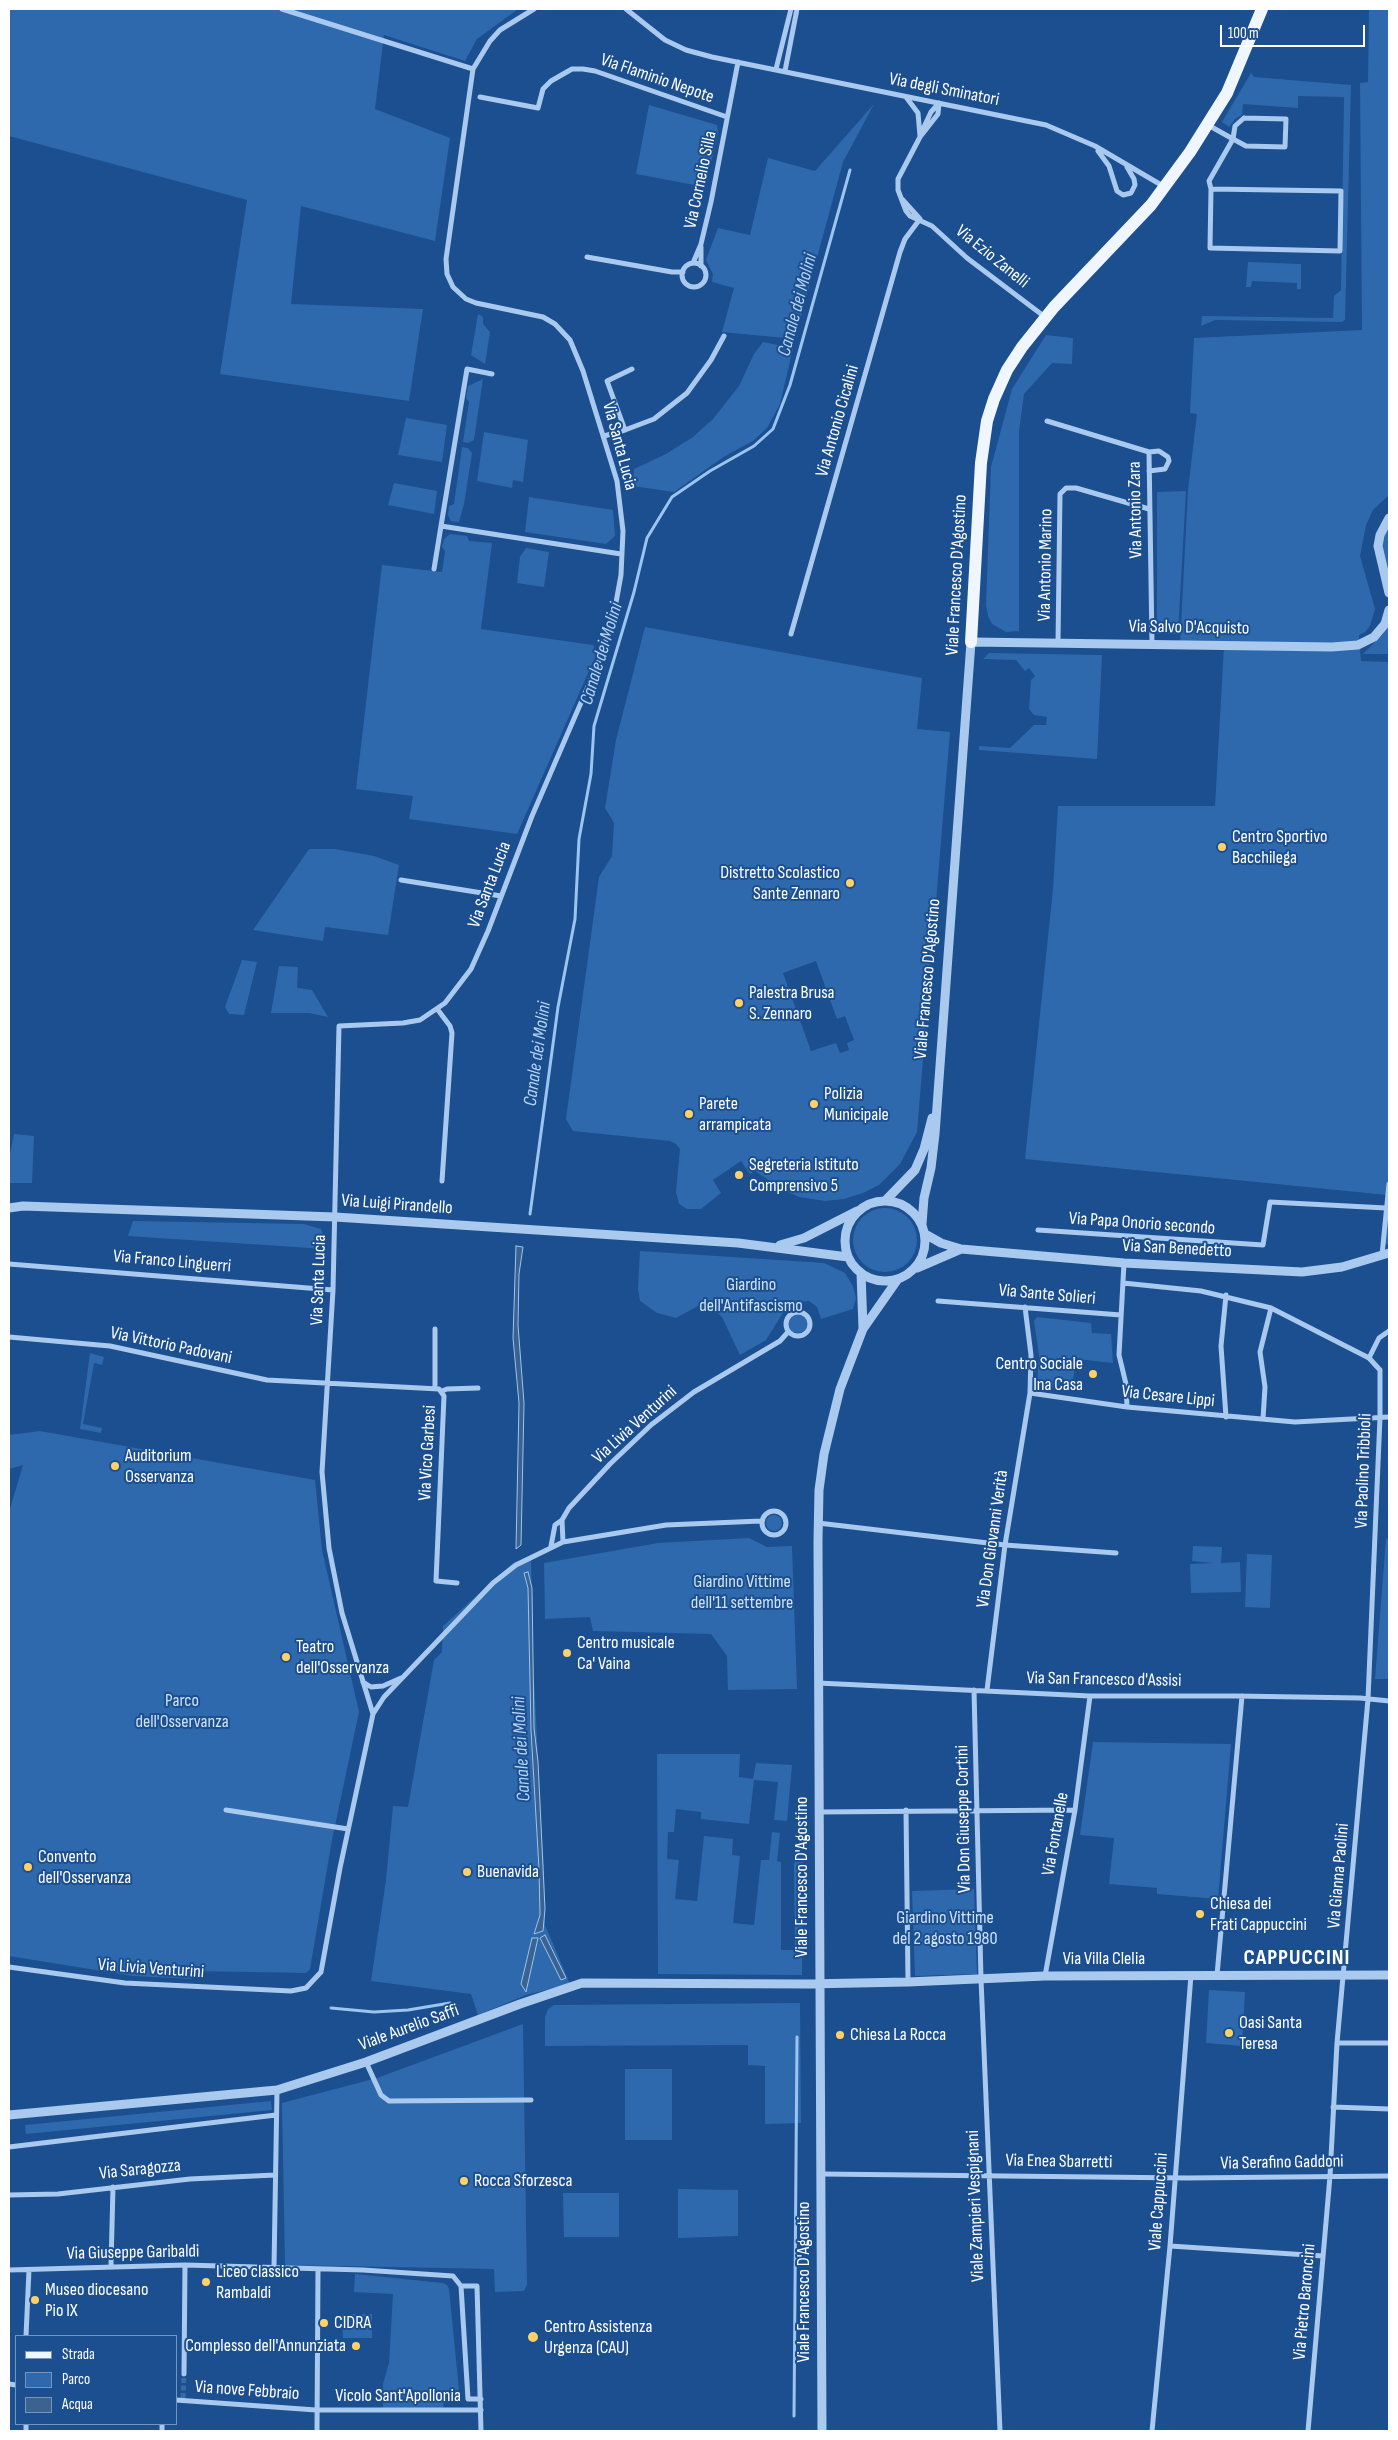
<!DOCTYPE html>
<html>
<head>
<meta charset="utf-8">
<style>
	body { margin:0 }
	#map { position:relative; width:1398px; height:2440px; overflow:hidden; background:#1b4f8f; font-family:"Sofia Sans Condensed",sans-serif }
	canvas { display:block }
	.frame { position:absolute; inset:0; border:10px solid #fff; pointer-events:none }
	.legend { position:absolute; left:15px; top:2335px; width:162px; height:90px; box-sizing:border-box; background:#1b4f8f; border:1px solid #7695bc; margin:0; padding:6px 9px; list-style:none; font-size:15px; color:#fff }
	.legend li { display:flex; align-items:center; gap:10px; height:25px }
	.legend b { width:25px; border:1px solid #7695bc }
	.scale { position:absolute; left:1220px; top:25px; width:145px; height:22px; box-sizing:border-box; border:2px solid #fff; border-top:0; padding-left:6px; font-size:15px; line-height:18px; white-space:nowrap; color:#fff; -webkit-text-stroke:4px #1b4f8f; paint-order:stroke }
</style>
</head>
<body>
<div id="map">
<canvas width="1398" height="2440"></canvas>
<div class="frame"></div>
<ul class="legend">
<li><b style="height:6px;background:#f0f6ff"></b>Strada</li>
<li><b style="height:14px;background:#2e69ad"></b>Parco</li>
<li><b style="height:14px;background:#3c6290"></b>Acqua</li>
</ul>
<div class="scale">100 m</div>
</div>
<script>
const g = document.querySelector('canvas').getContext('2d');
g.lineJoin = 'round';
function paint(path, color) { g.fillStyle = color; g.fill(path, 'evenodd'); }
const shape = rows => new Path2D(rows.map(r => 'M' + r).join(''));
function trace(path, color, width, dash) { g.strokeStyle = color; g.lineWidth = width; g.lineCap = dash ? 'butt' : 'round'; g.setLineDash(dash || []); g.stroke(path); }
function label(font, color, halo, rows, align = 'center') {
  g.font = font + ' "Sofia Sans Condensed",sans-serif'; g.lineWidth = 4; g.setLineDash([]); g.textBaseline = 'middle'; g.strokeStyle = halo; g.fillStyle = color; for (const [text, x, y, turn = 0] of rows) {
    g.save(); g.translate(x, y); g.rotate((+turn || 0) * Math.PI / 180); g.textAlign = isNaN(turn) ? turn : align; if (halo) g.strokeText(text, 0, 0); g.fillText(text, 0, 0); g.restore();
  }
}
paint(shape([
	[9,9,518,9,477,39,465,61,384,35,375,109,450,138,435,241,301,206,291,304,423,309,409,401,220,374,247,200,9,136],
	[1369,9,1389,9,1389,495,1373,510,1366,525,1360,556,1375,609,1370,626,1365,632,1359,635,1361,661,1389,662,1389,1243,1383,1246,1387,1195,1025,1159,1053,889,1058,806,1215,806,1224,646,1180,645,1188,490,1197,414,1190,413,1194,338,1362,330,1360,83,1368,82],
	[1251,73,1254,77,1351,85,1345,320,1341,322,1215,320,1201,326,1202,316,1333,318,1334,296,1341,290,1344,97,1298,96,1298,108,1243,104,1242,115,1235,119,1229,127,1222,122],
	[874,104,843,162,795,339,722,332,734,288,712,282,713,274,706,260,718,228,750,235,768,158,815,171],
	[649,105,717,125,718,133,705,187,636,174],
	[1248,262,1301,264,1301,289,1297,289,1297,283,1252,281,1251,287,1246,287],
	[478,314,483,317,483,324,490,332,485,364,471,355],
	[1046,335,1073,338,1072,364,1052,363,1024,394,1019,431,1019,631,1006,632,992,624,988,616,986,605,991,467,1012,389],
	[763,342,793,348,780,404,767,428,753,441,725,456,674,492,633,486,634,469,666,454,693,437,713,419,739,386,754,354],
	[483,379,474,440,468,443,463,442,469,402,466,398,468,386],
	[406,418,447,425,442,462,398,455],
	[484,432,528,440,523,482,513,480,512,488,477,481],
	[462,447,468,448,472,453,464,504,459,522,451,521,448,515,449,506,454,504],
	[394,483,437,491,434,514,388,505],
	[1186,491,1178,634,1157,634,1157,492],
	[529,497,613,510,615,536,606,544,525,532],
	[1389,523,1389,598,1380,570,1382,532],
	[450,534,467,536,469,541,492,543,481,629,593,645,597,653,517,834,409,819,413,796,356,789,382,565,442,572,445,551,442,547,444,539],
	[526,548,549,552,544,587,517,583,520,557],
	[1388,620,1389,654,1363,654,1384,633],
	[645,627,922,678,917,729,950,732,917,1132,900,1164,879,1185,863,1193,844,1199,825,1201,799,1197,782,1189,755,1171,750,1174,741,1161,713,1180,721,1193,701,1209,687,1209,679,1204,676,1192,680,1149,676,1144,670,1141,573,1131,566,1119,599,877,612,856,614,823,605,808,616,740],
	[816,961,837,1019,845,1016,854,1040,847,1043,849,1050,840,1053,836,1043,811,1051,783,973],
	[989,653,1102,655,1097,759,979,750,979,746,1010,748,1034,725,1046,725,1047,717,1034,715,1029,709,1031,680,1035,676,1029,668,1025,671,1016,660,983,659],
	[309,849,335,849,374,856,399,865,388,935,325,927,323,941,253,930],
	[242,960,257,962,244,1015,229,1014,225,1007],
	[279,966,298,967,297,988,312,990,328,1017,309,1013,271,1013],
	[14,1134,34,1136,32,1183,9,1183,9,1159],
	'853 1240a32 32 0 1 1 64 0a32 32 0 1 1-64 0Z',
	[133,1221,304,1224,321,1229,326,1242,325,1249,128,1236],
	[640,1251,824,1263,845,1273,853,1286,856,1298,853,1309,821,1319,817,1307,809,1301,798,1302,786,1308,766,1340,740,1355,722,1317,711,1306,698,1306,676,1318,657,1313,640,1301,638,1289],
	'788 1323a10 10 0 1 1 20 0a10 10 0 1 1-20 0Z',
	[1037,1317,1091,1323,1092,1333,1111,1334,1113,1363,1077,1359,1071,1389,1037,1385,1039,1355,1034,1321],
	[90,1353,104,1357,102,1365,94,1363,83,1424,102,1428,101,1433,80,1429],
	[40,1431,315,1480,322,1550,359,1712,332,1840,310,1969,306,1973,193,1971,192,1979,133,1976,9,1956,9,1512,23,1465,9,1469,9,1435],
	'766 1523a8 8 0 1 1 16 0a8 8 0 1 1-16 0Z',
	[749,1538,767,1547,792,1546,797,1689,728,1690,727,1656,711,1634,593,1631,590,1617,545,1619,544,1563,658,1543],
	[1386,1539,1389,1539,1389,1679,1375,1679],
	[1193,1546,1222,1547,1221,1563,1240,1562,1241,1592,1191,1593,1190,1564,1214,1563,1192,1561],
	[1247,1554,1272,1555,1270,1608,1245,1607],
	[531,1555,533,1660,544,1872,545,1925,570,1984,526,1995,478,2015,471,1994,371,1981,386,1880,393,1806,408,1807,434,1660,442,1652,443,1626,513,1563],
	[1093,1742,1231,1744,1218,1899,1157,1894,1157,1888,1109,1884,1114,1838,1080,1835],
	[657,1754,740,1754,739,1777,753,1779,756,1763,792,1765,787,1821,774,1820,778,1782,754,1780,749,1824,701,1819,701,1812,676,1809,674,1832,668,1832,667,1859,679,1860,675,1899,697,1901,704,1836,733,1839,732,1855,740,1856,733,1923,754,1925,761,1860,769,1860,772,1832,780,1833,777,1861,781,1862,781,1950,795,1950,794,1864,796,1859,803,1859,802,1975,658,1974],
	[974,1889,977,1974,915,1976,912,1891],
	[1209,1990,1245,1992,1242,2046,1206,2043],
	[800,2003,801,2123,765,2124,765,2066,748,2065,748,2045,545,2046,545,2017,548,2009,554,2005],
	[523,2024,527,2285,524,2291,495,2292,494,2269,285,2265,282,2103,377,2078],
	[625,2069,672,2069,672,2140,625,2140],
	[271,2101,272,2110,26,2134,25,2125],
	[678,2189,738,2190,738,2236,678,2238],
	[563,2193,619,2193,619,2237,564,2237],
	[355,2274,443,2283,447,2285,449,2289,460,2400,444,2400,443,2409,383,2408,383,2384,389,2363,393,2294,354,2292],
	[342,2314,372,2314,372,2338,343,2338]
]), '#2e69ad');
const water = shape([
	[516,1246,523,1247,519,1274,518,1325,524,1403,521,1545,516,1549,519,1403,513,1338,516,1246],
	[528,1572,532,1588,534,1728,538,1762,545,1909,543,1931,534,1934,540,1915,539,1869,531,1730,528,1588,524,1573,528,1572],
	[545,1935,566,1978,561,1980,540,1938,545,1935],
	[532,1938,538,1938,526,1992,521,1984,532,1938]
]);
paint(water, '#3c6290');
trace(water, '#9cc4f0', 1);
trace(shape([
	[530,1214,558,1007,575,919,579,839,591,774,594,726,634,592,647,538,672,497,710,471,754,446,773,429,790,385,850,170],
	[331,2008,374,2012,408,2010,450,2003],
	[794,2416,797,2037]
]), '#9cc4f0', 3);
trace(shape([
	[183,2398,184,2374]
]), '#3d69a0', 5, [5, 2.5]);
trace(shape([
	[282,9,473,69],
	[626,9,665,40,686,50,712,57,1046,125,1095,146,1163,186],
	[776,69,791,9],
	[785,71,797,9],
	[480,97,538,108,543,89,551,81,572,69,583,69,595,71,727,117],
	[906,97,918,113,920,136],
	[939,103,938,114,920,137,898,179,898,190,906,211,910,216,932,226,967,258,1045,317],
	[1244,118,1286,119,1285,147,1246,146,1233,139,1235,126,1244,118],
	[1208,125,1233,139,1209,181,1211,189],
	[923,129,931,112,939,103],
	[1098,151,1109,166,1117,191,1123,195,1131,193,1135,185,1134,179,1127,167],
	[1211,189,1341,191,1340,251,1210,248,1211,189],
	[902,199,920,219],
	[587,257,672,272,683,272],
	[693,263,701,244,711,202,738,62],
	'682 275a12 12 0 1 1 24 0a12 12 0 1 1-24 0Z',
	[701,266,701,247],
	[492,374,467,369,441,526,621,554],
	[1047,421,1149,452,1159,451,1168,457,1169,461,1165,469,1149,471],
	[625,430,654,419,687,393,711,360,724,336],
	[604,436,625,430,607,381,632,369],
	[1149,452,1152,644],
	[434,569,441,526],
	[791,634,900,252,905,239,920,219],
	[1058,642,1060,494,1066,488,1076,488,1149,509],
	[401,880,501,896],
	[438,1010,450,1026,452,1033,442,1181],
	[1038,1230,1263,1245,1270,1202,1386,1208],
	[1382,1255,1389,1184],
	[1124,1263,1119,1355,1126,1384,1127,1407],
	[9,1264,333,1290],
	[1123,1283,1201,1291,1271,1308,1369,1358,1380,1370,1380,1417,1368,1699,1337,2043,1330,2176,1308,2431],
	[1226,1295,1221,1346,1226,1417],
	[938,1301,1121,1315],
	'786 1324a12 12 0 1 1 24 0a12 12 0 1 1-24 0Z',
	[9,1337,110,1346,267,1380,439,1389,444,1396,436,1581,457,1583],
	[1369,1358,1379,1338,1389,1331],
	[435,1388,435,1329],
	[442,1391,447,1389,478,1388],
	[1030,1393,1127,1407,1295,1422,1389,1417],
	[1263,1419,1265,1387,1260,1352,1271,1308],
	'762 1523a12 12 0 1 1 24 0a12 12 0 1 1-24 0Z',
	[562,1520,563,1542],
	[818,1523,1005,1545,1116,1553],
	[551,1546,555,1525,562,1520,569,1508,610,1464,651,1425,694,1392,780,1341,788,1332],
	[363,1682,371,1687,383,1686,401,1678],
	[818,1683,1090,1696,1236,1696,1360,1698,1389,1701],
	[974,1690,981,1979,1000,2431],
	[987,1690,1005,1545,1030,1393,1031,1355,1025,1307],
	[373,1714,342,1613,329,1548,322,1472,333,1290,339,1026,403,1023,420,1020,445,1003,471,969,488,931,532,816,599,661,613,619,621,575,623,531,617,481,583,371,570,340,555,324,543,317,476,303,466,299,453,287,447,274,446,259,473,69,490,41,500,30,534,9],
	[226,1810,348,1829],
	[906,1810,908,1982],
	[819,1812,1075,1810],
	[9,1967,125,1983,291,1991,306,1988,321,1972,340,1868,373,1714,384,1697,493,1583,516,1565,563,1542,666,1525,761,1521],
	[1217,1975,1242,1696],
	[1045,1976,1075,1810,1090,1696],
	[1337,2043,1389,2043],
	[366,2062,381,2095,389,2101,531,2100],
	[1333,2107,1389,2109],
	[9,2147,276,2115],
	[822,2174,1187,2178,1389,2176],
	[9,2195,58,2194,190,2179,275,2175],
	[1170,2246,1323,2256],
	[111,2265,113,2187],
	[274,2267,277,2090],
	[9,2270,185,2265,363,2270,453,2276,461,2286,477,2286,481,2431],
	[461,2286,468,2399,481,2399],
	[26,2336,29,2270],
	[184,2374,185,2265],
	[9,2384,16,2385],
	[176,2400,316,2410,481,2410],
	[26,2424,26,2431],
	[162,2431,162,2424],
	[317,2431,318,2269],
	[1152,2431,1170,2246,1191,1975]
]), '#a9c9ee', 5);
trace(shape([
	[1389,518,1380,535,1378,546,1389,593],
	'845 1241a40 40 0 1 1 80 0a40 40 0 1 1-80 0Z',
	[885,1201,915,1170,924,1149,932,1118],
	[9,1208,23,1206,335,1217,738,1243,848,1257],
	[922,1224,924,1198,931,1168,935,1134,971,642,1332,647,1358,645,1374,637,1385,624,1389,610],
	[925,1234,941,1243,961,1249,1124,1263,1302,1272,1342,1267,1389,1253],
	[780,1245,804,1238,857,1211],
	[917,1268,961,1249],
	[861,1273,863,1328],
	[9,2115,277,2090,366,2062,520,2004,582,1983,807,1984,908,1982,1045,1976,1389,1975],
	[822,2431,818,1541,819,1490,824,1454,840,1389,863,1329,898,1279]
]), '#a9c9ee', 9);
trace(shape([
	[971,642,981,463,987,421,994,399,1007,370,1022,347,1054,307,1151,205,1190,152,1227,93,1262,9]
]), '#f0f6ff', 12);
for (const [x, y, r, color] of [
	[1222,847,5,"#ffd166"],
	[850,883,5,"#ffd166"],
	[739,1003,5,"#ffd166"],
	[814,1104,5,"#ffd166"],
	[689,1114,5,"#ffd166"],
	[739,1175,5,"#ffd166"],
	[1093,1374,5,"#ffd166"],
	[115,1466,5,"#ffd166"],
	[567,1653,5,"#ffd166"],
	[286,1657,5,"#ffd166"],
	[28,1867,5,"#ffd166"],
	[467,1872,5,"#ffd166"],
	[1200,1914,5,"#ffd166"],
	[1229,2033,5,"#ffd166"],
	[840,2035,5,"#ffd166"],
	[464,2181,5,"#ffd166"],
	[206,2282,5,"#ffd166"],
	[35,2300,5,"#ffd166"],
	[324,2323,5,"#ffd166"],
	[533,2337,6,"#ffd166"],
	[356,2346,5,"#ffd166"]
]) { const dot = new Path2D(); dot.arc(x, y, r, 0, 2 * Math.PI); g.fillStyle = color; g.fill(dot); trace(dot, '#1b4f8f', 2); }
label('18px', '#fff', '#1b4f8f', [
	["Via Flaminio Nepote",657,79,19],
	["Via degli Sminatori",944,90,11],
	["Via Cornelio Silla",701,180,-78],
	["Via Ezio Zanelli",992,257,39],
	["Via Antonio Cicalini",838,421,-74],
	["Via Santa Lucia",619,446,75],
	["Via Antonio Zara",1136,510,-91],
	["Via Antonio Marino",1046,565,-89],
	["Viale Francesco D'Agostino",957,575,-87],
	["Via Salvo D'Acquisto",1189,628,1],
	["Via Santa Lucia",490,885,-69],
	["Viale Francesco D'Agostino",928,979,-85],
	["Via Luigi Pirandello",397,1205,4],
	["Via Papa Onorio secondo",1142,1224,4],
	["Via San Benedetto",1177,1249,3],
	["Via Franco Linguerri",172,1262,5],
	["Via Santa Lucia",319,1280,-88],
	["Via Sante Solieri",1047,1295,5],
	["Via Vittorio Padovani",171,1346,12],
	["Via Cesare Lippi",1168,1397,6],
	["Via Livia Venturini",635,1425,-42],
	["Via Vico Garbesi",428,1453,-87],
	["Via Paolino Tribbioli",1364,1471,-88],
	["Via Don Giovanni Verità",993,1539,-82],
	["Via San Francesco d'Assisi",1104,1680,1],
	["Via Don Giuseppe Cortini",964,1819,-91],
	["Via Fontanelle",1056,1834,-80],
	["Via Gianna Paolini",1339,1876,-85],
	["Viale Francesco D'Agostino",802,1877,-90],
	["Via Villa Clelia",1104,1959],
	["Via Livia Venturini",151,1969,4],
	["Viale Aurelio Saffi",409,2028,-20],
	["Via Enea Sbarretti",1059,2162,1],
	["Via Serafino Gaddoni",1282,2163,-1],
	["Via Saragozza",140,2170,-6],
	["Viale Cappuccini",1159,2202,-86],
	["Viale Zampieri Vespignani",976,2206,-92],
	["Via Giuseppe Garibaldi",133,2253,-1],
	["Viale Francesco D'Agostino",804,2282,-90],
	["Via Pietro Baroncini",1305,2302,-85],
	["Via nove Febbraio",247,2391,4],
	["Vicolo Sant'Apollonia",398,2396]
]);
label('18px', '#fff', '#1b4f8f', [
	["Centro Sportivo",1232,837],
	["Bacchilega",1232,858],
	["Distretto Scolastico",840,873,"right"],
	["Sante Zennaro",840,894,"right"],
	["Palestra Brusa",749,993],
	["S. Zennaro",749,1014],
	["Polizia",824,1094],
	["Municipale",824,1115],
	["Parete",699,1104],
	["arrampicata",699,1125],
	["Segreteria Istituto",749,1165],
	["Comprensivo 5",749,1186],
	["Centro Sociale",1083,1364,"right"],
	["Ina Casa",1083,1385,"right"],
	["Auditorium",125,1456],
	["Osservanza",125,1477],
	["Centro musicale",577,1643],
	["Ca' Vaina",577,1664],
	["Teatro",296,1647],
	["dell'Osservanza",296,1668],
	["Convento",38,1857],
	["dell'Osservanza",38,1878],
	["Buenavida",477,1872],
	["Chiesa dei",1210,1904],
	["Frati Cappuccini",1210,1925],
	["Oasi Santa",1239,2023],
	["Teresa",1239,2044],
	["Chiesa La Rocca",850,2035],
	["Rocca Sforzesca",474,2181],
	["Liceo classico",216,2272],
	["Rambaldi",216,2293],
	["Museo diocesano",45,2290],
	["Pio IX",45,2311],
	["CIDRA",334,2323],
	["Centro Assistenza",544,2327],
	["Urgenza (CAU)",544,2348],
	["Complesso dell'Annunziata",346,2346,"right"]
], 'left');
label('18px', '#cfe3fa', '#1b4f8f', [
	["Giardino",751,1285],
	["dell'Antifascismo",751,1306],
	["Giardino Vittime",742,1582],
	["dell'11 settembre",742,1603],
	["Parco",182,1701],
	["dell'Osservanza",182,1722],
	["Giardino Vittime",945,1918],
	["del 2 agosto 1980",945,1939]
]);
label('italic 19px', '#b5d3f5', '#1b4f8f', [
	["Canale dei Molini",798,305,-75],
	["Canale dei Molini",602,654,-73],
	["Canale dei Molini",538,1054,-82],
	["Canale dei Molini",522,1749,-93]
]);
g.letterSpacing = '1px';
label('bold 22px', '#fff', '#1b4f8f', [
	["CAPPUCCINI",1297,1958]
]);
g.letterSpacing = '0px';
</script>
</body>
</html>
